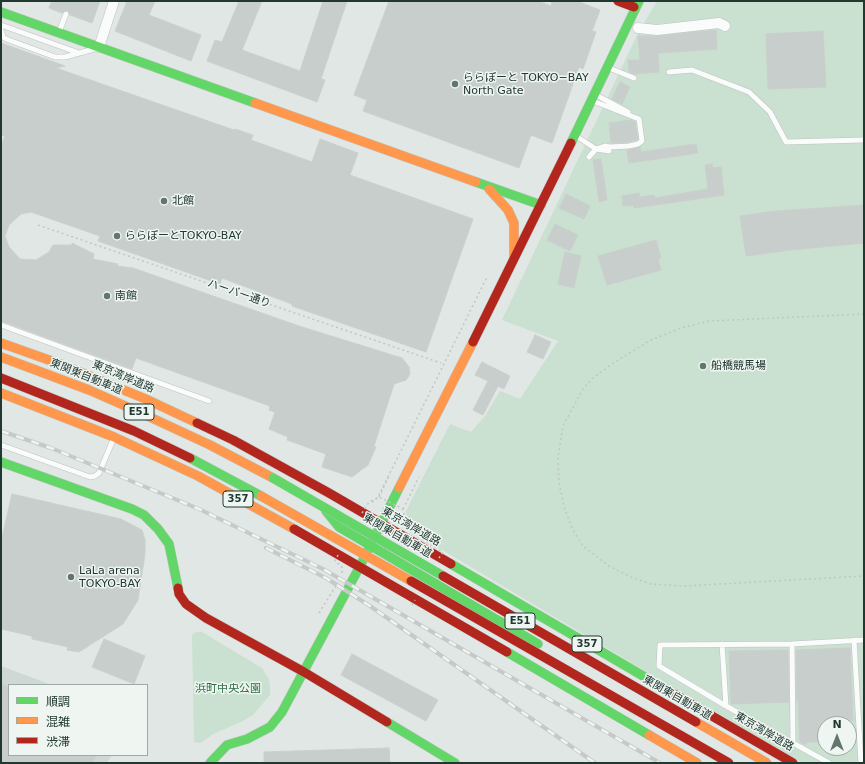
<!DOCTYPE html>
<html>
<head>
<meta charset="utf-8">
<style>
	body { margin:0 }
	#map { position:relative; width:865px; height:764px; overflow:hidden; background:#e1e7e4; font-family:"DejaVu Sans","Noto Sans JP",sans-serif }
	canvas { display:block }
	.frame { position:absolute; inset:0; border:2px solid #213831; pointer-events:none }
	.legend { position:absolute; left:8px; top:684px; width:140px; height:72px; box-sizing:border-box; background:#eff6f2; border:1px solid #9daaa5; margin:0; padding:5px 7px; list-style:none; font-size:12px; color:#213831 }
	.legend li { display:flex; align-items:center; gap:8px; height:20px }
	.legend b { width:20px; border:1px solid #9daaa5 }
	.north { position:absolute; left:817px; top:716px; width:40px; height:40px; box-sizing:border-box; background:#eff6f2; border:1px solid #9daaa5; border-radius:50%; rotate:0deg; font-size:11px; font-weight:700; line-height:16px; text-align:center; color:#213831 }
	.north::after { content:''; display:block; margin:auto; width:14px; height:18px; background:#647570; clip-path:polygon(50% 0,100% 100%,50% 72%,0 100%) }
</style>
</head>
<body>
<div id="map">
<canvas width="865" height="764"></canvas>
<div class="frame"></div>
<ul class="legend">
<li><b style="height:5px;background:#63d668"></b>順調</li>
<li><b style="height:5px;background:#ff974d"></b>混雑</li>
<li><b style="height:5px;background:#b3261e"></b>渋滞</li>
</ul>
<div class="north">N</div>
</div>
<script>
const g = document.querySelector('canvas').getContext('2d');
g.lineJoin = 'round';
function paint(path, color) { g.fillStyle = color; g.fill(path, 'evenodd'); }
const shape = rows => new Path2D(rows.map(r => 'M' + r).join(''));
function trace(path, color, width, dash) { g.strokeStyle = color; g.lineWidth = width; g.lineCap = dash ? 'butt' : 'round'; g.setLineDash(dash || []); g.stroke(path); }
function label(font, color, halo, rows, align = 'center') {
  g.font = font + ' "DejaVu Sans","Noto Sans JP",sans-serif'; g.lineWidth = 3; g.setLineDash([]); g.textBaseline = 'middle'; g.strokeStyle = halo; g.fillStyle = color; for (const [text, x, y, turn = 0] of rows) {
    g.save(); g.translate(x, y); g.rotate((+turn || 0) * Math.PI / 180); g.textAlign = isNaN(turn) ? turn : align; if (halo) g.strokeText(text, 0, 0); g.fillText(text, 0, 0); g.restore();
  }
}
paint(shape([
	[1,666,52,685,9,685,9,755,112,755,107,763,1,763]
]), '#cfd8d4');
paint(shape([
	[657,1,864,1,864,763,803,763,724,718,409,530,406,511,450,424,471,432,485,416,500,391,520,399,558,341,502,320,638,33],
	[825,724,849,724,849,748,825,748],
	[196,632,202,632,262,668,269,679,270,688,270,695,253,715,241,722,213,734,201,743,194,742,192,635]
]), '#cae0d0');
const building = shape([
	[52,1,100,1,92,23,70,15,67,10,62,13,49,8,52,1],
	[127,1,155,1,149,15,201,35,191,61,115,31,127,1],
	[239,1,262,1,242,50,300,71,323,1,347,1,321,79,325,80,317,102,207,61,215,40,222,42,239,1],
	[389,1,538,1,551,6,552,1,577,1,600,10,592,31,596,32,583,69,579,67,552,143,531,135,519,168,363,111,367,100,354,95,389,1],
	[716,30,717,49,658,53,659,72,634,74,629,72,628,60,640,60,638,36,658,36,716,30],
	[823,31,826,87,768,89,766,34,823,31],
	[1,43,65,66,56,68,234,130,235,129,253,135,251,140,312,162,320,139,358,153,350,175,473,219,426,352,292,306,292,304,222,278,220,284,98,241,100,236,31,212,21,214,9,225,5,236,9,247,20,259,36,260,49,252,53,245,72,245,72,243,94,254,93,259,118,264,117,266,133,268,299,326,402,358,409,367,410,374,406,380,394,384,374,446,376,447,368,465,352,477,322,467,326,454,287,440,288,437,269,429,275,412,269,410,270,406,136,358,132,369,1,321,1,146,5,136,1,135,1,43],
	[620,82,630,87,622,104,612,99,620,82],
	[631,120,635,122,638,139,628,142,611,143,609,123,631,120],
	[696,144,698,153,629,163,627,150,640,147,641,152,696,144],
	[601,159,607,200,599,202,593,160,601,159],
	[712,164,713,168,721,167,724,195,634,208,633,205,623,206,622,196,639,193,640,197,654,195,655,198,708,189,705,165,712,164],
	[566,194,590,206,584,219,559,208,566,194],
	[864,205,864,243,791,250,746,256,740,216,775,211,864,205],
	[555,224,578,235,570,251,547,240,555,224],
	[656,240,661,258,658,259,661,270,607,285,598,256,656,240],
	[565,252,581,256,574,288,558,284,565,252],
	[535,335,551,342,543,359,527,352,535,335],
	[482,362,510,376,504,389,498,386,483,415,473,410,488,381,475,375,482,362],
	[12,494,121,519,142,530,145,540,145,554,138,600,123,624,79,652,67,650,68,647,32,639,32,636,1,629,1,542,12,494],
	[104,639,145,656,134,684,92,667,104,639],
	[850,648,853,721,825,721,825,742,807,742,807,744,803,744,800,742,798,701,797,701,796,650,850,648],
	[788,650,789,702,731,704,729,651,788,650],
	[352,654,438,700,426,721,341,675,352,654],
	[1,684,9,687,9,755,98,755,91,763,1,763,1,684],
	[389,748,390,763,264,763,264,752,389,748]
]);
paint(building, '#c8cecb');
trace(building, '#cad0cd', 1);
const lane = shape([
	[1,25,79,53],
	[1,30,3,37,6,39,55,57,65,57,94,49],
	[59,32,66,14],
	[609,68,634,78],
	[669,72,692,70,749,92,770,112,786,142,864,140],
	[596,95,628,112],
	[576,136,596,149,609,151],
	[589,157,596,149,605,146,610,147,629,146,638,144,642,141,639,119,593,101],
	[1,325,209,401],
	[1,445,90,477,95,476,99,473,113,440],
	[854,640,861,763],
	[722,644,726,706],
	[792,644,793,743],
	[829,763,726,706,659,666,660,645,792,644,864,640]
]);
const street = shape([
	[638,28,657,30,719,23,725,26],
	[99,47,114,1]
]);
const fast = shape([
	[1,12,255,103],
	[571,143,639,1],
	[476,182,541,205],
	[190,458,261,496],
	[1,462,132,509,144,515,158,529,169,544,178,588],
	[326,511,339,527,538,644],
	[451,564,674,694],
	[507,652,649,735],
	[387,722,455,763],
	[210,763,227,745,247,739,270,727,282,712,360,566,399,488]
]);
const slow = shape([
	[255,103,476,182],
	[489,189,508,210,514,223,514,257],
	[1,343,63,365,148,400,197,423],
	[1,357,89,390,139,412,210,445,273,478],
	[1,393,114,437,198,476,294,529],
	[399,488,473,342],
	[649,735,697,763]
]);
const jam = shape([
	[618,1,634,7],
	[473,342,571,143],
	[1,378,134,431,190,458],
	[197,423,233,440,329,493,451,564],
	[294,529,507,652],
	[178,588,179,594,186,604,206,618,304,672,387,722],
	[674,694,793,763]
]);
trace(lane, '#bec3c1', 6);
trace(street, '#bec3c1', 11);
trace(fast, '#bec5c1', 10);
trace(slow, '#bec5c1', 10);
trace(jam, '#bec5c1', 10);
trace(shape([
	[38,225,441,363],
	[864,314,709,321,681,328,651,340,613,363,593,378,583,389,563,426,558,458,559,482,564,507,572,528,583,546,609,566,631,577,651,584,684,586,864,576],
	[379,497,390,474],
	[372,502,375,501,380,493,487,277],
	[403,509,419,477],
	[319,613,337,584]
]), '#bfc7c5', 1.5, [2, 3]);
trace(lane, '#fafbfb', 5);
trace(street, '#fafbfb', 10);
trace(fast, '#63d668', 9);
trace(slow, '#ff974d', 9);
trace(jam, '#b3261e', 9);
const rail = shape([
	[1,431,51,448,199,509,323,569,660,763],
	[266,548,326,578,370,606,595,763]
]);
trace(rail, '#c5c9c8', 4);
trace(rail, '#eff6f2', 2.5, [8]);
const fastBridge = shape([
	[273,478,443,576]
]);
const slowBridge = shape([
	[261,496,411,581],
	[696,722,767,763]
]);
const jamBridge = shape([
	[443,576,696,722],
	[411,581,729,763]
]);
trace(fastBridge, '#bcc3c1', 10, []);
trace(slowBridge, '#bcc3c1', 10, []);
trace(jamBridge, '#bcc3c1', 10, []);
trace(shape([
	[362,513,369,502,379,497,403,509,407,530,443,552,439,558],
	[338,555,335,561,342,567,342,575],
	[412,605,415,600]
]), '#bfc7c5', 1.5, [2, 3]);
trace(fastBridge, '#63d668', 9);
trace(slowBridge, '#ff974d', 9);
trace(jamBridge, '#b3261e', 9);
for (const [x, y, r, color] of [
	[455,84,4,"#647570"],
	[164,201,4,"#647570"],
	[117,236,4,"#647570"],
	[107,296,4,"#647570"],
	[703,366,4,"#647570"],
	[71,577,4,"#647570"]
]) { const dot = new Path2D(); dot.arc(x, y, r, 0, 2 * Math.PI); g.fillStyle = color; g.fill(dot); trace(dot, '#eff6f2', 1.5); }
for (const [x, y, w] of [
	[139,412,30],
	[238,499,30],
	[520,621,30],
	[587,644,30]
]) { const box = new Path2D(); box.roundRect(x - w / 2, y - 8, w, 16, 3); g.fillStyle = '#eff6f2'; g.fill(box); trace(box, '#213831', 1); }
label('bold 10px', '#213831', null, [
	["E51",139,412],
	["357",238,499],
	["E51",520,621],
	["357",587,644]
]);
label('11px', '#213831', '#eff6f2', [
	["ららぽーと TOKYO−BAY",463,78],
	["North Gate",463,91],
	["北館",172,201],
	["ららぽーとTOKYO-BAY",125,236],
	["南館",115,296],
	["船橋競馬場",711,366],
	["LaLa arena",79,571],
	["TOKYO-BAY",79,584]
], 'left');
label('11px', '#213831', '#eff6f2', [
	["ハーバー通り",239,294,19],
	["東関東自動車道",86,377,22],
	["東京湾岸道路",123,377,23],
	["東京湾岸道路",411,527,30],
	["東関東自動車道",397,536,30],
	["東関東自動車道",677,698,30],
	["東京湾岸道路",764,732,30]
]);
label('11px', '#2d6d42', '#eff6f2', [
	["浜町中央公園",228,689]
]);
</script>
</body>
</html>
